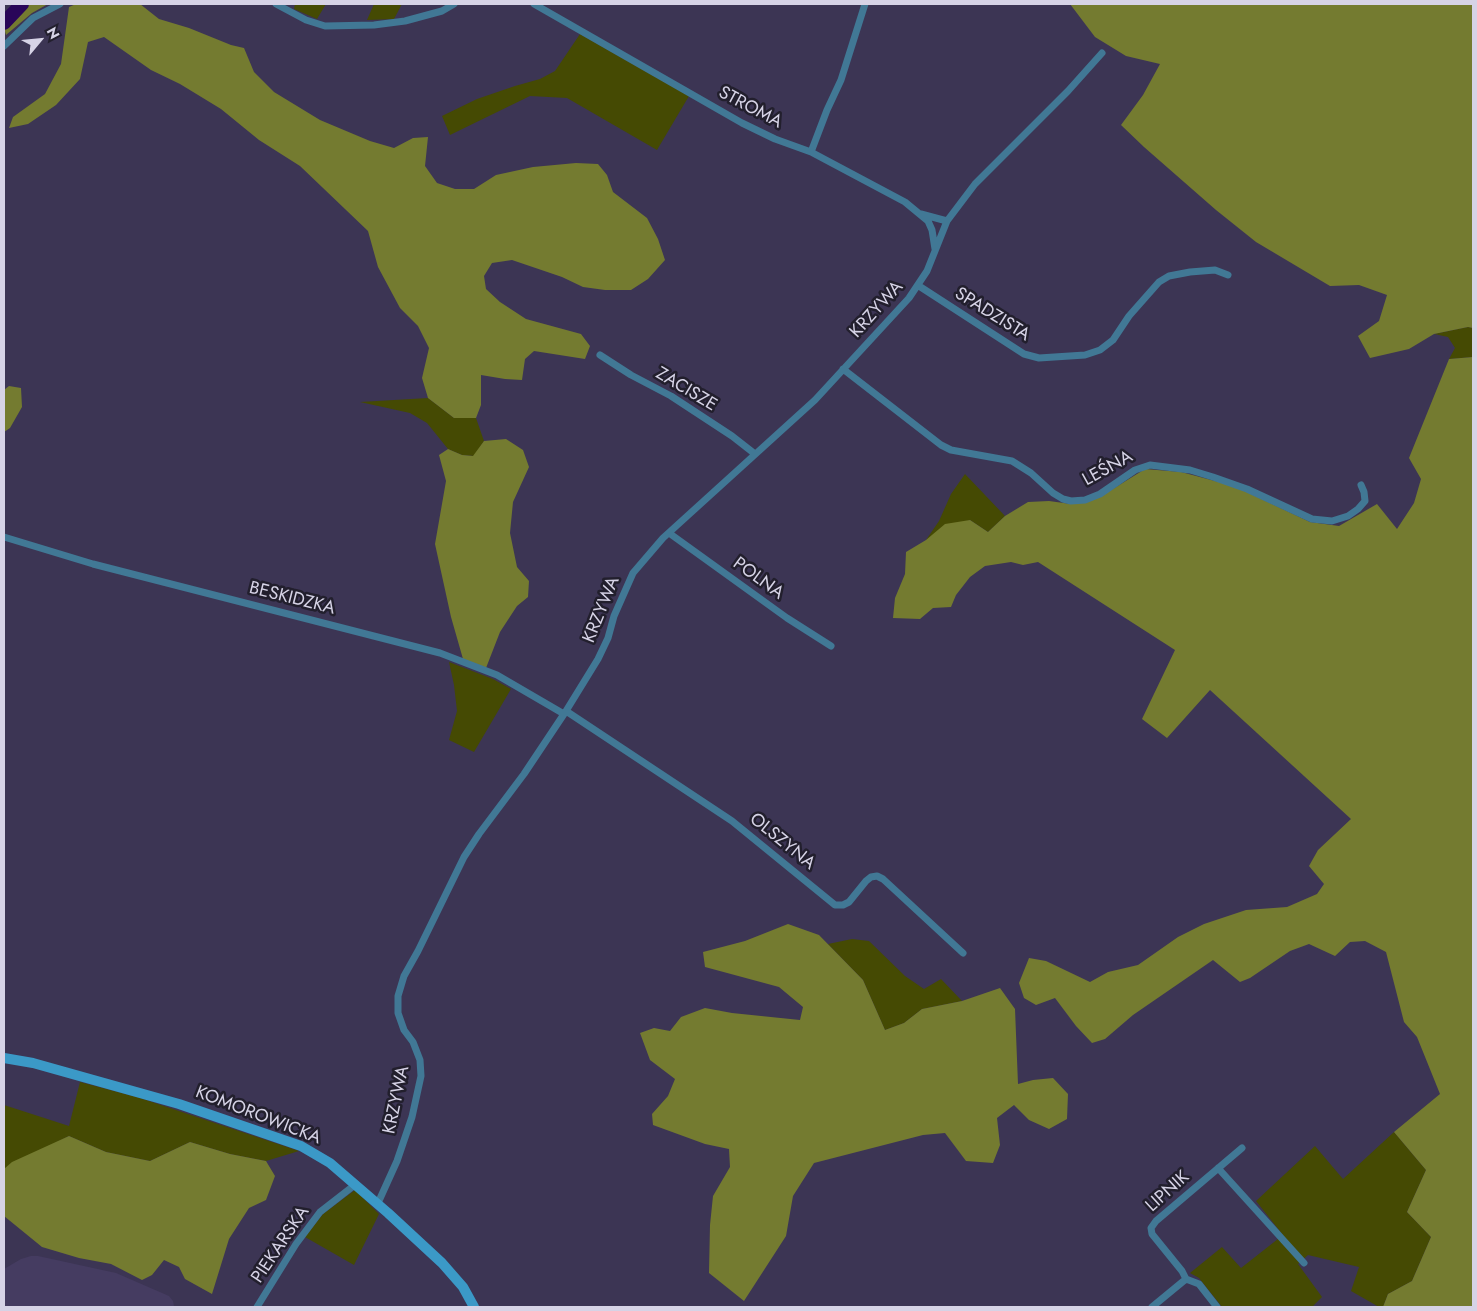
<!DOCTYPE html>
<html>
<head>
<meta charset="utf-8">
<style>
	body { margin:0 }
	#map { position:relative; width:1477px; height:1311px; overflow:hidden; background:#3c3554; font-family:Jost,sans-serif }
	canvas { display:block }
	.frame { position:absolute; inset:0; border:5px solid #d6d3e6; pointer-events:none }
	.north { position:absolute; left:15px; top:15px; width:50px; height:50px; -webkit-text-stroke:4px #221f2d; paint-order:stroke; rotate:62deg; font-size:14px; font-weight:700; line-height:20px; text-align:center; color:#d6d3e6 }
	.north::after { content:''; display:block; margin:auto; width:18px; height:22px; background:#d6d3e6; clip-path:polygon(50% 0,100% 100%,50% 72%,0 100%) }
</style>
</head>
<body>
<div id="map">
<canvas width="1477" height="1311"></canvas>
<div class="frame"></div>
<div class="north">N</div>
</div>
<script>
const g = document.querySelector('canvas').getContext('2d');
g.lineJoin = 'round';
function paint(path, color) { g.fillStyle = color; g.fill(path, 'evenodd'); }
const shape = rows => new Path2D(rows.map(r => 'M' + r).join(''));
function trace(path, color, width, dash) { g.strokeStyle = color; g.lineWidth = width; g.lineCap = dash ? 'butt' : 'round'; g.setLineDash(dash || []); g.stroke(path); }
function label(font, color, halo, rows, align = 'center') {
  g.font = font + ' Jost,sans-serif'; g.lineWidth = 5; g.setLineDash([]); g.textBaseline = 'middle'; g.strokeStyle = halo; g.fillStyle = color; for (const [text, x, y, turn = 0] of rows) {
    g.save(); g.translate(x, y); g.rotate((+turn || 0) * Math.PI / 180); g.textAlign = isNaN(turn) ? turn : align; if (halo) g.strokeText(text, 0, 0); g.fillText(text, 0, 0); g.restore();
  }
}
paint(shape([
	[31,1256,38,1256,116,1273,169,1296,173,1301,174,1306,4,1307,4,1269,21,1259]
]), '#453c61');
paint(shape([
	[295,4,326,4,317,19,294,9],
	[374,4,402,4,394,19,367,20],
	[580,34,689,96,657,150,567,98,530,96,450,135,442,116,477,99,515,86,540,79,555,71],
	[1468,327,1473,328,1473,357,1449,359,1455,348,1448,337,1434,334],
	[428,398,454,418,476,418,484,441,474,456,462,455,448,449,427,423,410,413,360,402],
	[965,474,1005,516,988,532,970,520,926,540,939,521,951,494],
	[449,662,493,679,511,689,474,752,449,740,457,711,454,685],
	[852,939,869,941,905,976,924,989,941,979,962,1001,922,1009,904,1023,885,1030,863,980,828,944],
	[80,1082,140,1098,299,1151,266,1161,230,1154,190,1142,150,1161,106,1152,69,1136,4,1169,4,1105,69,1126],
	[1394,1132,1426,1170,1407,1212,1431,1237,1412,1281,1388,1294,1383,1307,1379,1307,1351,1291,1359,1267,1308,1255,1298,1264,1322,1297,1312,1307,1222,1307,1199,1278,1190,1273,1222,1247,1241,1268,1283,1235,1256,1201,1315,1146,1343,1179],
	[355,1190,379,1214,354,1265,305,1237,323,1214]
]), '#454a03');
paint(shape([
	[27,4,48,4,32,13,6,35,4,28],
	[76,4,140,4,159,19,189,28,231,45,244,48,254,72,274,92,320,120,370,141,394,148,413,138,428,137,425,166,437,183,455,189,474,189,496,175,533,167,576,163,598,164,607,175,613,192,647,218,658,239,665,260,648,279,631,290,605,290,583,287,562,277,512,260,492,263,484,276,486,289,500,302,526,319,581,334,590,346,585,359,534,351,525,359,522,380,505,379,481,375,481,405,476,418,454,418,428,398,422,378,429,348,418,326,400,308,378,267,368,231,300,166,259,140,221,109,180,84,151,70,104,37,88,42,80,79,56,105,28,124,9,128,13,117,45,94,61,64,69,7],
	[1070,4,1473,4,1473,328,1468,327,1434,334,1409,349,1370,358,1358,336,1379,321,1387,295,1359,285,1330,286,1256,242,1216,210,1144,147,1121,125,1143,95,1160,64,1126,56,1095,37],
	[1473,357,1473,1307,1383,1307,1388,1294,1412,1281,1431,1237,1407,1212,1426,1170,1394,1132,1440,1094,1417,1037,1404,1022,1386,952,1365,941,1350,942,1335,956,1309,944,1290,951,1250,978,1240,982,1213,960,1133,1015,1105,1039,1092,1043,1076,1026,1055,998,1036,1005,1024,998,1019,983,1029,958,1046,961,1090,982,1108,972,1138,965,1178,937,1204,924,1246,910,1287,907,1317,894,1324,884,1309,866,1318,850,1351,819,1210,690,1167,738,1142,719,1175,650,1038,562,1023,565,1011,562,985,566,970,577,956,595,951,607,933,608,920,619,893,618,895,598,905,574,906,552,926,540,945,524,970,520,988,532,1005,516,1028,502,1049,501,1071,504,1100,497,1145,469,1181,472,1234,486,1310,522,1339,526,1377,504,1397,529,1414,503,1421,479,1409,458,1449,359],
	[9,386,21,388,22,407,10,428,4,432,4,390],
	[506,439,523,450,529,467,513,502,510,533,517,567,529,581,528,597,517,606,500,632,486,668,463,659,451,617,435,544,446,481,439,455,448,449,462,455,473,456,484,441],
	[788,924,819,935,863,980,885,1030,904,1023,922,1009,962,1001,1000,988,1015,1009,1018,1084,1033,1080,1053,1078,1068,1094,1067,1119,1049,1129,1029,1120,1014,1105,997,1118,1000,1145,993,1163,966,1161,945,1133,923,1135,814,1163,793,1196,786,1236,744,1301,709,1273,710,1225,713,1196,730,1167,729,1149,705,1144,653,1125,652,1114,668,1096,675,1079,650,1060,640,1033,654,1028,670,1031,681,1017,705,1008,732,1013,800,1020,803,1007,779,987,705,967,703,952,745,941],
	[69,1136,106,1152,150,1161,190,1142,230,1154,266,1161,275,1176,266,1200,249,1208,229,1239,212,1294,185,1279,179,1267,164,1260,152,1275,142,1280,111,1264,79,1258,42,1247,4,1216,4,1169,12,1162]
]), '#747b30');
trace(shape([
	[4,23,22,4]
]), '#290559', 14);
trace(shape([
	[276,4,306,20,325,26,374,25,405,21,442,11,454,4],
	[534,4,742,123,775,139,811,152,905,202,928,221,932,230,935,249],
	[4,46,33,18,60,4],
	[811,152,827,110,841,80,865,4],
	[921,214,947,221],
	[919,286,1024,354,1039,358,1085,355,1100,350,1113,340,1129,316,1159,282,1169,276,1190,272,1215,270,1228,275],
	[600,355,631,375,671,396,732,436,755,454],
	[843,369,941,445,951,450,1012,461,1031,473,1053,493,1063,499,1071,501,1085,500,1100,494,1135,470,1150,465,1190,470,1213,477,1247,489,1312,519,1332,521,1348,516,1358,509,1365,501,1364,492,1361,485],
	[669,533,787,618,831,646],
	[4,537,93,564,440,653,497,675,564,714],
	[566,711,732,821,835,905,843,905,849,902,866,881,871,877,877,876,883,879,963,953],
	[1218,1168,1304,1263],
	[378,1203,397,1161,412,1117,421,1076,420,1060,413,1042,404,1030,398,1013,398,996,404,976,418,951,464,857,479,834,524,774,566,711,598,659,608,638,614,616,633,573,663,538,815,400,909,298,927,271,947,221,975,184,1068,91,1102,53],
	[1186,1279,1199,1284,1217,1307],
	[257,1307,296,1244,320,1212,356,1184],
	[1152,1307,1186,1279,1182,1271,1152,1234,1151,1228,1156,1221,1242,1148]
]), '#417895', 7);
trace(shape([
	[4,1058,33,1063,179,1104,301,1146,330,1163,388,1213,442,1263,463,1287,474,1307]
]), '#3b99c7', 10);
label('18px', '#d6d3e6', '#221f2d', [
	["STROMA",750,108,28],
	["KRZYWA",877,310,-48],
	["SPADZISTA",992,315,32],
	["ZACISZE",686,390,31],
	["LEŚNA",1108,469,-29],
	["POLNA",758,579,36],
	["BESKIDZKA",292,599,14],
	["KRZYWA",602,610,-68],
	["OLSZYNA",782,842,39],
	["KRZYWA",397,1100,-78],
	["KOMOROWICKA",258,1116,21],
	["LIPNIK",1168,1192,-42],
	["PIEKARSKA",281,1245,-56]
]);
</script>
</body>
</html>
